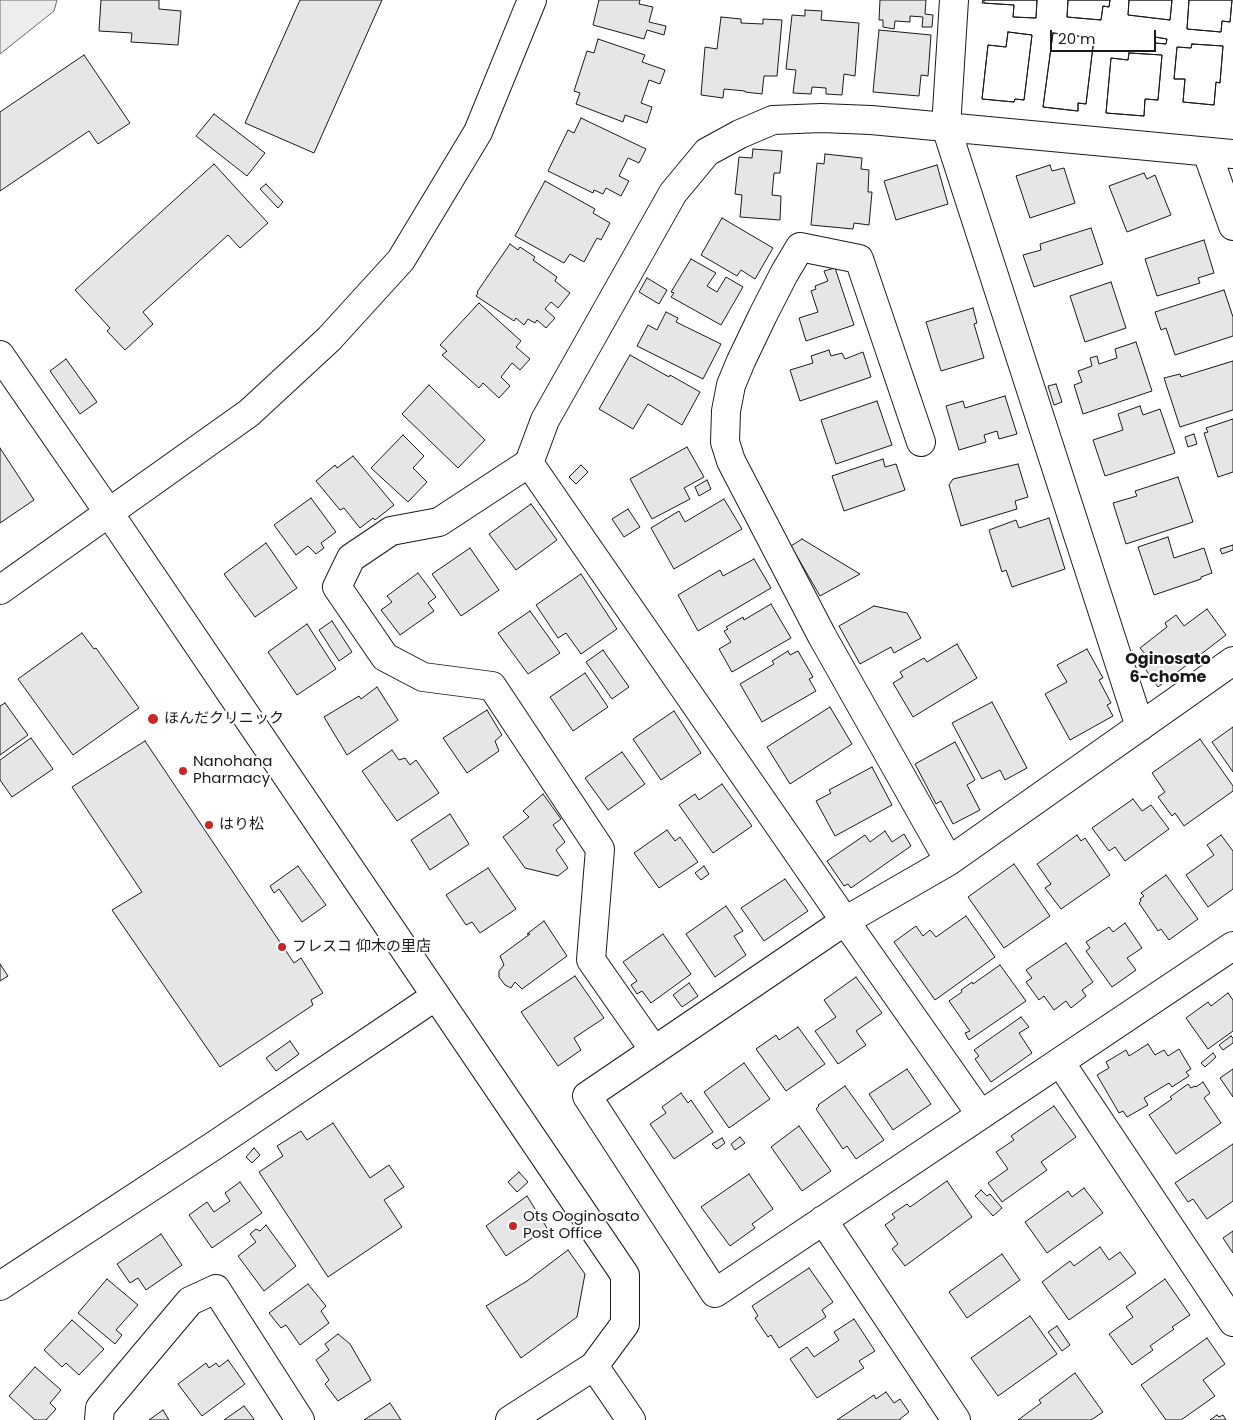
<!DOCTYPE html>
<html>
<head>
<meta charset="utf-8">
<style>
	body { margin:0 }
	#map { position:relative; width:1233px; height:1420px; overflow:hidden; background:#fff; font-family:Poppins,sans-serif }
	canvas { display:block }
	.scale { position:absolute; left:1050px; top:30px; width:106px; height:22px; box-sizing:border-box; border:2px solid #1a1a1a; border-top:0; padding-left:6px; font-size:15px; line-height:18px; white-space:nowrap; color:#1a1a1a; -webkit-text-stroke:4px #fff; paint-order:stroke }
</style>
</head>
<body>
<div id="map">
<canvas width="1233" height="1420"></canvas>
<div class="scale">20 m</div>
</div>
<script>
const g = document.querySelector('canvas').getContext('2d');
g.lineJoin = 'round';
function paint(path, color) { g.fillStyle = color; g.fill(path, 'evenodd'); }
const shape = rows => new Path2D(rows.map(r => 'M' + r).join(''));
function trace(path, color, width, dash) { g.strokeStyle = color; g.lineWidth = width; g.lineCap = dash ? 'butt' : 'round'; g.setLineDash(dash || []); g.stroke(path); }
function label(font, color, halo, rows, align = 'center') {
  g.font = font + ' Poppins,"Noto Sans JP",sans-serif'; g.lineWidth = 4; g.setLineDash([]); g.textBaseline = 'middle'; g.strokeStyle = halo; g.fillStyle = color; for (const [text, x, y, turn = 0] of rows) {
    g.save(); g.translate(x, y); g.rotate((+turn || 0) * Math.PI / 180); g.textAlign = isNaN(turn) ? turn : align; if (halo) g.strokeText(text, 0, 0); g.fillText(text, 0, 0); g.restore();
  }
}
const built = shape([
	[0,0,57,0,54,11,0,54,0,0]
]);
paint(built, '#ededed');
trace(built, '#6a6a6a', 1);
const building = shape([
	[101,0,159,0,159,9,181,11,178,45,131,42,132,33,99,31,101,0],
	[300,0,382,0,314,153,245,123,300,0],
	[599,0,640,0,639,4,653,7,649,22,666,26,664,35,647,30,644,39,593,25,599,0],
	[880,0,926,0,925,14,933,15,932,27,922,27,923,17,910,16,910,22,895,21,894,29,883,27,883,20,879,20,880,0],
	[983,0,1037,0,1036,18,1013,17,1014,5,982,3,983,0],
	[984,0,1037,0,1036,18,1013,17,1014,5,984,3,984,0],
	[1068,0,1110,0,1109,7,1103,6,1101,20,1067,17,1068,0],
	[1068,0,1110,0,1109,7,1103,6,1101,20,1067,17,1068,0],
	[1129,0,1172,0,1170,20,1128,15,1129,0],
	[1129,0,1172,0,1170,20,1128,15,1129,0],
	[1189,0,1232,0,1230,22,1222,21,1221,32,1187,29,1189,0],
	[1189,0,1232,0,1230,22,1222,21,1221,32,1187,29,1189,0],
	[805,10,822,11,821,20,859,23,855,76,844,74,842,95,826,94,826,88,812,87,811,94,793,93,796,70,786,69,792,15,805,16,805,10],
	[721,17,741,19,741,23,763,24,763,19,782,20,777,76,764,76,762,94,745,92,745,91,724,89,723,98,701,95,705,47,717,49,721,17],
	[879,30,931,35,928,76,921,75,919,96,873,92,879,30],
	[1008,32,1032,35,1024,100,1015,99,1014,102,982,99,988,45,1006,47,1008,32],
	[1008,32,1032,35,1024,100,1015,99,1014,102,982,99,988,45,1006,47,1008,32],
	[1053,33,1094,38,1086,104,1078,103,1078,111,1043,107,1053,33],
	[1053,33,1094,38,1086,104,1078,103,1078,111,1043,107,1053,33],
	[1155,37,1167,39,1166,44,1155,43,1155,37],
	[1155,37,1167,39,1166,44,1155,43,1155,37],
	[598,39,645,55,642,62,665,70,660,84,649,80,641,103,652,107,647,123,625,115,623,122,576,104,580,93,574,91,587,51,594,53,598,39],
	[1192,44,1223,46,1220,83,1216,82,1214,105,1183,102,1185,79,1174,79,1177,47,1191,48,1192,44],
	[1192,44,1223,46,1220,83,1216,82,1214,105,1183,102,1185,79,1174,79,1177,47,1191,48,1192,44],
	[1129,53,1162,55,1158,100,1145,99,1144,116,1106,113,1111,58,1128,60,1129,53],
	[1129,53,1162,55,1158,100,1145,99,1144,116,1106,113,1111,58,1128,60,1129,53],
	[84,55,130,123,98,144,89,131,0,191,0,112,84,55],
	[214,114,265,153,247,176,196,136,214,114],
	[581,118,646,149,639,163,628,158,619,176,629,181,621,196,606,188,603,194,594,190,593,193,548,171,568,130,574,133,581,118],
	[753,149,782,151,780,173,774,173,772,195,781,196,780,220,740,217,742,195,735,194,739,157,752,158,753,149],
	[825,154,862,158,861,169,869,170,868,192,872,192,869,225,854,223,853,229,811,225,817,163,824,164,825,154],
	[214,164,268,223,240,248,228,235,143,312,153,324,125,350,107,331,110,328,75,290,214,164],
	[937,165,948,204,896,220,884,181,937,165],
	[1050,165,1052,171,1064,168,1075,203,1030,218,1016,176,1050,165],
	[1144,173,1147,179,1155,175,1171,215,1127,232,1109,186,1144,173],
	[545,181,595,209,593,213,610,223,601,240,597,238,584,262,570,254,564,263,515,236,545,181],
	[266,184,283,202,278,208,260,189,266,184],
	[722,218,773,248,755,279,741,270,737,276,701,255,722,218],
	[1091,228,1103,264,1034,287,1023,255,1041,250,1040,244,1091,228],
	[1204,240,1214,273,1198,278,1200,283,1157,296,1145,259,1204,240],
	[510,244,518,250,520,247,535,257,533,260,557,277,555,281,570,293,558,308,551,302,545,309,555,318,546,328,537,320,535,323,528,319,524,325,516,318,514,321,476,296,478,293,477,292,510,244],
	[691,259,716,273,707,286,717,292,726,277,743,287,721,325,671,297,674,293,671,292,691,259],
	[835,268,854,325,806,341,799,318,818,312,811,291,816,289,815,286,828,281,824,271,835,268],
	[647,278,667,290,659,304,639,292,647,278],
	[1111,282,1126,328,1085,342,1070,296,1111,282],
	[1224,290,1233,317,1233,336,1175,355,1166,328,1161,330,1155,312,1224,290],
	[479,303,521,341,516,347,530,359,520,370,512,363,501,377,510,386,499,398,483,383,479,388,442,355,447,351,440,345,479,303],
	[973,308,977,323,974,324,984,358,941,371,926,322,973,308],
	[666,312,678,318,676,322,721,344,703,379,637,346,648,325,657,330,666,312],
	[1136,342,1152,391,1083,414,1074,385,1082,382,1078,371,1092,366,1090,358,1097,356,1099,364,1117,358,1115,349,1136,342],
	[829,350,831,356,842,353,845,359,863,352,871,377,800,401,790,370,813,363,811,356,829,350],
	[630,355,669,377,670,375,700,392,682,425,648,404,633,429,599,409,630,355],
	[66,359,97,402,80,414,50,371,66,359],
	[1233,361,1233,410,1180,427,1164,378,1180,374,1181,377,1233,361],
	[1056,384,1062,402,1054,405,1048,386,1056,384],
	[429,385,485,440,458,468,402,414,429,385],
	[1005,396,1017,434,999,439,997,431,984,435,986,442,959,450,946,406,963,401,965,408,1005,396],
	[877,401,892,445,836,464,821,420,877,401],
	[1140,406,1143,415,1160,409,1175,453,1105,476,1093,440,1123,430,1118,414,1140,406],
	[1233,419,1233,472,1218,477,1204,433,1208,432,1206,428,1233,419],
	[1194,434,1197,444,1188,447,1185,437,1194,434],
	[403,435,424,456,413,468,427,482,408,502,371,468,403,435],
	[687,447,704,477,684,488,690,499,652,519,630,479,687,447],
	[0,448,34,500,0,523,0,448],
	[353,456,394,505,375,520,373,518,360,528,344,508,340,510,316,481,335,465,337,468,353,456],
	[883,459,885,467,896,464,905,490,844,511,832,476,883,459],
	[1018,464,1028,497,1015,501,1017,509,961,526,949,485,953,479,1018,464],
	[581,465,588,472,576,484,569,477,581,465],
	[1178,477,1193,522,1126,544,1113,503,1137,496,1135,491,1178,477],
	[707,480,711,489,699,496,695,487,707,480],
	[311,498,336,532,321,543,324,548,316,554,308,546,296,555,274,525,311,498],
	[724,499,742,529,674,569,651,528,679,511,685,522,724,499],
	[531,504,557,540,516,570,489,534,531,504],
	[628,509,640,527,624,537,612,519,628,509],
	[1049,518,1065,569,1012,587,1006,570,1002,572,989,530,1016,520,1019,528,1049,518],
	[1168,537,1174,558,1204,548,1212,573,1201,577,1201,579,1154,595,1138,547,1168,537],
	[802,539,860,574,820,596,791,546,802,539],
	[266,543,297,588,255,617,224,574,266,543],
	[1233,545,1233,550,1222,554,1220,549,1233,545],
	[470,548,499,590,461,616,432,574,470,548],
	[754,559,771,588,698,631,678,595,720,570,723,576,754,559],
	[418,573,436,597,428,603,434,611,400,635,381,610,392,602,387,596,418,573],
	[581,574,617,629,581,654,566,633,558,638,536,605,581,574],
	[771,604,791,638,732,672,719,649,731,642,724,631,728,629,726,627,743,617,744,620,771,604],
	[874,606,907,613,921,638,894,653,891,647,860,664,839,626,874,606],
	[1207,609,1226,635,1158,687,1139,660,1146,655,1140,648,1167,627,1165,623,1176,615,1184,626,1207,609],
	[530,611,560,653,528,674,498,633,530,611],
	[332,621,352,652,339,661,319,630,332,621],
	[307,624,336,669,297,695,268,652,307,624],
	[82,633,94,649,96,648,139,708,73,755,18,679,82,633],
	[957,644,977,678,913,717,893,683,903,677,900,672,924,658,927,662,957,644],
	[1087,649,1103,678,1099,680,1111,703,1107,705,1113,716,1070,740,1045,694,1067,682,1057,665,1087,649],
	[603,650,629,687,612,699,586,662,603,650],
	[788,651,790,655,798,651,813,677,809,679,816,691,762,722,740,684,774,664,772,661,788,651],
	[585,673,608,707,573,731,550,697,585,673],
	[377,687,398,720,347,755,324,717,359,696,361,699,377,687],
	[992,702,1027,768,1005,780,1000,770,982,779,952,723,992,702],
	[5,703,28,735,0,755,0,706,5,703],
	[830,707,852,744,790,784,767,747,830,707],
	[487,710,502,735,495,741,499,751,467,773,443,738,487,710],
	[674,711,701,753,661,780,633,739,674,711],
	[1233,727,1233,772,1212,742,1233,727],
	[31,738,53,769,12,797,0,780,0,760,31,738],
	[1200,739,1233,786,1233,791,1184,826,1175,813,1172,816,1158,797,1165,792,1152,773,1200,739],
	[145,741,294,963,301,958,323,993,311,1000,313,1005,220,1067,112,910,142,892,72,787,145,741],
	[955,742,975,780,967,785,980,810,953,824,941,801,936,804,915,764,955,742],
	[392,750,399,760,405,758,410,765,416,760,439,793,397,821,362,771,392,750],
	[622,752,645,784,608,810,585,778,622,752],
	[872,767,892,805,835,836,816,801,831,793,829,790,872,767],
	[722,784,752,826,713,853,679,805,695,794,699,800,722,784],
	[543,794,561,819,553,825,565,842,556,850,568,868,558,876,525,868,503,837,529,817,523,811,543,794],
	[1133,799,1142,811,1151,805,1169,829,1125,861,1115,847,1109,851,1092,828,1133,799],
	[450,814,469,844,430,870,411,840,450,814],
	[667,830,675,841,680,837,698,862,659,888,634,853,667,830],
	[885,831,892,842,904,834,911,846,851,888,848,884,844,886,827,861,865,835,870,842,885,831],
	[1077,835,1081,841,1085,838,1110,875,1061,909,1045,888,1051,884,1037,864,1077,835],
	[1221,835,1233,851,1233,889,1208,907,1186,875,1214,855,1207,845,1221,835],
	[1014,864,1050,916,1004,948,968,897,1014,864],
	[298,866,326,905,302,922,279,889,274,893,270,886,298,866],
	[704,866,709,874,701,880,695,873,704,866],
	[488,868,516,909,480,933,472,922,466,925,446,895,488,868],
	[1166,875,1198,919,1169,940,1161,929,1158,931,1139,903,1141,901,1140,899,1144,896,1141,893,1166,875],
	[785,879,808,911,764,941,741,908,785,879],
	[726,906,743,931,734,936,746,955,715,977,686,934,726,906],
	[966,916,995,957,935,1000,894,942,916,926,923,936,930,930,936,937,966,916],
	[544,921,567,956,522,989,515,982,511,988,505,985,499,977,499,971,504,965,500,956,530,934,527,934,544,921],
	[1125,923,1142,948,1127,958,1136,970,1112,987,1086,951,1090,948,1086,942,1109,927,1113,932,1125,923],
	[663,934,691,974,651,1003,642,991,637,994,631,985,637,981,623,962,663,934],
	[1066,943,1093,982,1082,990,1086,996,1071,1008,1066,1001,1054,1010,1044,996,1039,1000,1026,982,1032,978,1026,970,1066,943],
	[0,964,8,976,0,981,0,964],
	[1000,965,1026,1001,969,1040,965,1033,970,1031,949,1001,962,992,961,990,972,982,973,984,1000,965],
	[575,976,604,1018,574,1038,581,1050,558,1066,521,1012,575,976],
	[856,977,882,1013,856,1031,866,1045,838,1064,815,1031,836,1017,824,1000,856,977],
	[689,983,698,996,682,1007,673,995,689,983],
	[1228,993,1233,1000,1233,1031,1208,1049,1186,1018,1208,1002,1211,1006,1228,993],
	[1021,1017,1029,1027,1019,1033,1032,1053,991,1082,975,1059,979,1056,974,1050,1021,1017],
	[798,1027,825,1064,786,1091,756,1049,776,1035,779,1040,798,1027],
	[1231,1036,1233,1038,1233,1043,1223,1050,1219,1045,1231,1036],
	[290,1041,299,1054,276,1071,266,1058,290,1041],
	[1148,1044,1155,1055,1164,1050,1168,1056,1179,1049,1191,1069,1186,1072,1189,1076,1172,1087,1169,1083,1144,1098,1148,1105,1127,1117,1123,1111,1119,1113,1097,1075,1109,1068,1106,1062,1126,1050,1129,1056,1148,1044],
	[1213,1053,1216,1057,1205,1067,1201,1063,1213,1053],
	[744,1063,770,1099,729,1128,704,1092,744,1063],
	[907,1069,931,1104,893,1130,869,1094,907,1069],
	[1233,1069,1233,1097,1220,1078,1233,1069],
	[1203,1082,1210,1093,1204,1098,1221,1123,1176,1154,1149,1115,1172,1099,1170,1097,1188,1084,1191,1088,1195,1086,1196,1087,1203,1082],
	[845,1086,884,1140,856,1159,847,1146,843,1149,816,1109,819,1106,818,1105,845,1086],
	[681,1093,688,1103,691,1100,713,1132,674,1159,650,1124,666,1113,662,1107,681,1093],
	[1054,1106,1076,1137,1041,1162,1047,1170,1002,1202,988,1183,1008,1169,996,1152,1014,1140,1011,1136,1054,1106],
	[333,1123,370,1178,389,1165,404,1187,384,1200,402,1227,328,1277,259,1172,283,1156,277,1146,301,1131,307,1140,333,1123],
	[799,1126,831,1171,802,1191,771,1147,799,1126],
	[740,1137,745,1143,735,1150,731,1144,740,1137],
	[722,1138,725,1143,717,1149,712,1144,722,1138],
	[1233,1144,1233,1201,1207,1219,1193,1199,1188,1202,1175,1183,1233,1144],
	[254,1148,260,1155,252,1163,246,1157,254,1148],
	[519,1172,528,1182,517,1192,508,1182,519,1172],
	[749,1174,773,1209,752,1224,755,1228,730,1246,701,1207,749,1174],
	[947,1181,972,1217,905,1266,892,1249,898,1244,885,1225,895,1218,892,1214,907,1204,910,1207,947,1181],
	[240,1182,262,1213,212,1248,189,1215,207,1202,214,1212,230,1201,225,1193,240,1182],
	[1084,1188,1103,1213,1047,1253,1025,1222,1068,1191,1072,1197,1084,1188],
	[981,1190,987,1196,990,1194,1002,1208,993,1216,975,1196,981,1190],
	[527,1196,547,1228,506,1256,486,1226,527,1196],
	[266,1225,296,1266,264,1291,238,1256,256,1242,250,1234,256,1229,260,1231,266,1225],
	[1233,1231,1233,1253,1223,1238,1233,1231],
	[161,1234,182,1265,146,1290,138,1278,130,1283,117,1264,161,1234],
	[1100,1247,1109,1260,1120,1252,1136,1273,1069,1320,1042,1282,1070,1261,1074,1266,1100,1247],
	[568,1250,585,1274,577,1317,521,1358,486,1306,527,1281,568,1250],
	[1002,1254,1020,1280,967,1318,949,1292,1002,1254],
	[809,1268,833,1302,822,1310,826,1317,779,1348,771,1335,768,1337,755,1318,758,1316,752,1306,809,1268],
	[107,1279,138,1305,116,1330,122,1335,115,1344,78,1313,107,1279],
	[1165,1279,1190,1315,1172,1327,1174,1329,1150,1346,1153,1350,1132,1365,1109,1334,1133,1317,1126,1307,1165,1279],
	[308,1284,326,1306,321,1311,329,1323,300,1345,286,1325,281,1328,269,1313,308,1284],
	[1030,1316,1057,1354,998,1396,971,1358,1030,1316],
	[854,1319,875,1351,859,1361,864,1368,817,1398,790,1359,807,1347,814,1357,839,1340,834,1332,854,1319],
	[72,1320,104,1349,79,1375,66,1363,62,1367,44,1350,72,1320],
	[1057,1326,1070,1345,1062,1351,1048,1332,1057,1326],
	[338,1334,350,1344,371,1380,338,1401,325,1384,329,1380,316,1360,329,1350,325,1344,338,1334],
	[1207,1338,1225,1364,1203,1380,1215,1396,1181,1420,1166,1420,1141,1385,1207,1338],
	[228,1360,245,1384,202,1416,178,1384,206,1363,209,1368,216,1363,219,1367,228,1360],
	[35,1367,61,1390,50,1403,56,1409,46,1420,35,1420,9,1396,35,1367],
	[1075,1373,1103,1412,1091,1420,1018,1420,1041,1403,1039,1400,1075,1373],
	[886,1392,894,1403,900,1399,909,1412,900,1419,900,1420,837,1420,874,1395,876,1399,886,1392],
	[390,1403,401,1420,364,1420,390,1403],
	[244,1406,254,1419,253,1420,224,1420,244,1406],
	[163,1410,169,1420,149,1420,163,1410],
	[1217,1415,1219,1417,1223,1415,1226,1420,1210,1420,1217,1415]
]);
paint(building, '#e6e6e6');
trace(building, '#1a1a1a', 1);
const street = shape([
	[954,0,946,127,1140,727],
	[1207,152,1233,226],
	[0,355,109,513,625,1275,625,1324,594,1366,510,1420],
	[921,442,859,259,800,247,784,274,763,315,741,361,731,385,726,411,725,442,731,461,822,636,949,861],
	[529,463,439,522,391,531,351,558,337,587,385,657,423,677,492,686,600,849,591,960,654,1050],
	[1233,661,949,861,845,921,587,1096,715,1293,1233,946],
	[1060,1062,1233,1322],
	[981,1115,845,921,529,463,545,420,673,193,707,152,740,134,773,120,821,118,871,120,1233,154],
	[823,1220,956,1420],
	[0,1286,215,1145,436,996],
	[594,1366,631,1420],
	[99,1420,100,1408,190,1301,216,1289,300,1420]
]);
const secondary = shape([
	[0,590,249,413,329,339,401,260,478,132,532,0]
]);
trace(street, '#1a1a1a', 30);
trace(secondary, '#1a1a1a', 30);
trace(street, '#fff', 28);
trace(secondary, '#fff', 28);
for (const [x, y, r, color] of [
	[153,719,6,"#c62828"],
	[183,771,5,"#c62828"],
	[209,825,5,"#c62828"],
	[282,947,5,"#c62828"],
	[513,1226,5,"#c62828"]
]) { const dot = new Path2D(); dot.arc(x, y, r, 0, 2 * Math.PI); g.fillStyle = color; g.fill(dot); trace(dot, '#fff', 2); }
label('15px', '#1a1a1a', '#fff', [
	["ほんだクリニック",164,719],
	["Nanohana",193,762],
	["Pharmacy",193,779],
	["はり松",219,825],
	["フレスコ 仰木の里店",292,947],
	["Ots Ooginosato",523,1217],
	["Post Office",523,1234]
], 'left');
label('bold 16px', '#1a1a1a', '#fff', [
	["Oginosato",1168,660],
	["6-chome",1168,678]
]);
</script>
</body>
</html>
